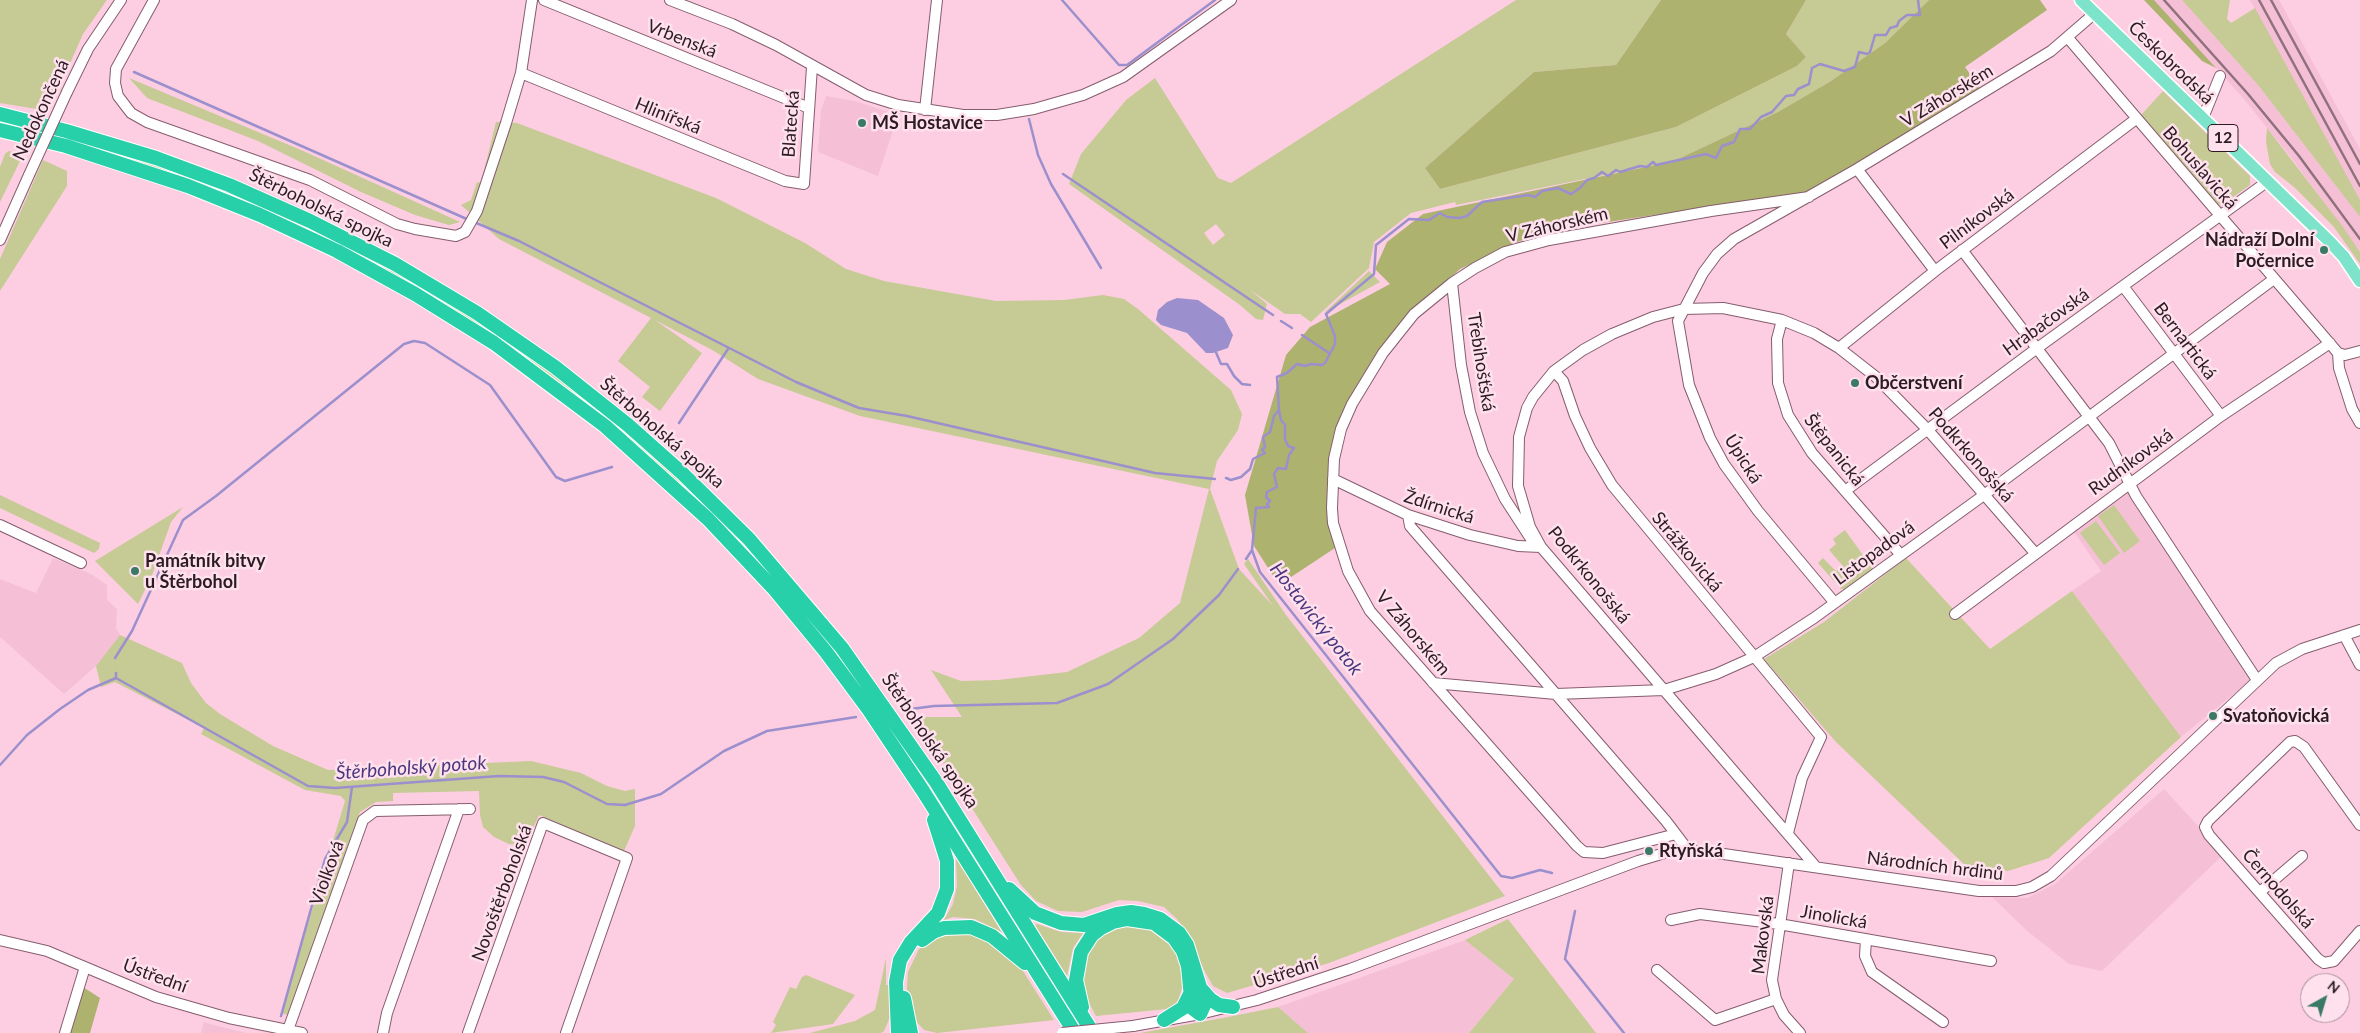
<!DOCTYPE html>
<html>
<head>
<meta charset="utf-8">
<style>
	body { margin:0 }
	#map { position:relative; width:2360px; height:1033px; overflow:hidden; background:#fdcee1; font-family:Lato,sans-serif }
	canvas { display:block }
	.north { position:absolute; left:2300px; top:973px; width:50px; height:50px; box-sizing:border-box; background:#fee1ec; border:1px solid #aa929b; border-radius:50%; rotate:39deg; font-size:14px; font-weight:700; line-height:20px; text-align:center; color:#2c1b22 }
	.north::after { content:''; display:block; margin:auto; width:18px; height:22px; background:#3a7966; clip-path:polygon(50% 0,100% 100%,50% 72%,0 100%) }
</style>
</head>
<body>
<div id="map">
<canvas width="2360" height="1033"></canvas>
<div class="north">N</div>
</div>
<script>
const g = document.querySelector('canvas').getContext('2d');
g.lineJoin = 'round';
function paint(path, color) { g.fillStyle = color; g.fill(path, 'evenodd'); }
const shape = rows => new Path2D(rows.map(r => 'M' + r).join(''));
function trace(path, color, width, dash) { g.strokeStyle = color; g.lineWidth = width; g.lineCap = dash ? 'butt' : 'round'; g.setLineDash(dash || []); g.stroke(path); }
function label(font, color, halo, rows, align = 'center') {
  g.font = font + ' Lato,sans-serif'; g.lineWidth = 5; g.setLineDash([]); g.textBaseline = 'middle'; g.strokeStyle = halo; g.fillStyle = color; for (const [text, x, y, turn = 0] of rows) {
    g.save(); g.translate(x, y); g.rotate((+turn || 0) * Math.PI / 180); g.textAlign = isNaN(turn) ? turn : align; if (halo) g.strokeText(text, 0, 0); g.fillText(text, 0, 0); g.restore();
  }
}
paint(shape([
	[2154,0,2182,0,2258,85,2360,217,2360,252,2293,160,2243,98],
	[2250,0,2279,0,2360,149,2360,201],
	[826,96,855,101,898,115,878,176,818,152,821,110],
	[2128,492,2252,679,2181,737,2072,591,2101,571,2074,532],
	[53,558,91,574,107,585,107,600,117,609,116,628,120,635,96,666,64,694,0,637,0,579,36,593],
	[2164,789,2224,854,2102,971,2069,964,2026,930,1992,897,2027,898,2055,884],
	[1465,940,1514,979,1469,1033,1308,1033,1278,1007],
	[204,1022,214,1025,247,1033,201,1033]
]), '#f5c0d6');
paint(shape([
	[0,0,107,0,83,34,49,111,0,103],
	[1516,0,1661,0,1616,65,1534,72,1425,168,1440,189,1676,127,1797,66,1806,57,1786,34,1806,0,1929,0,1885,43,1831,81,1778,112,1674,161,1456,205,1455,202,1411,213,1374,242,1369,268,1311,322,1300,314,1285,314,1249,289,1267,304,1263,320,1256,319,1240,305,1069,184,1081,154,1126,100,1155,78,1218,178,1231,183],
	[1216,224,1225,235,1213,245,1204,233],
	[2182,0,2230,0,2227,19,2231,23,2255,8,2360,200,2360,217,2258,85],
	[129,78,301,150,460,222,449,225,415,215,361,192,258,141,147,98],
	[2163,91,2250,176,2250,185,2222,205,2218,204,2141,115],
	[496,122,517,123,716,198,805,243,846,269,884,281,996,301,1064,300,1103,295,1124,299,1138,309,1231,390,1242,414,1238,430,1217,461,1210,489,1239,569,1273,606,1244,564,1248,559,1286,615,1505,896,1329,963,1227,993,1213,986,1204,970,1188,933,1177,919,1164,907,1138,901,1119,900,1082,912,1058,911,1036,901,1021,885,1003,857,914,717,962,717,931,670,961,681,998,680,1067,672,1139,638,1180,603,1209,489,860,416,758,379,714,351,655,320,702,353,660,411,642,397,650,387,618,361,651,318,499,239,461,205,471,200,477,182,481,183],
	[2267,128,2343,227,2360,252,2360,264,2334,227,2294,187,2275,172,2270,164,2266,142],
	[55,133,130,155,254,201,381,263,473,317,560,378,645,447,742,540,780,581,859,679,875,709,693,497,620,430,527,359,503,342,159,169,53,137],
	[9,151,23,155,0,202,0,167,5,154],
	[43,160,67,171,67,186,0,291,0,259],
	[1369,271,1380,282,1324,313],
	[0,495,100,543,99,549,94,553,0,508],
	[2114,505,2140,541,2124,553,2098,516],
	[183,507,171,522,151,578,138,604,95,561],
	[2096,521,2120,553,2104,565,2080,533],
	[1845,530,1873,569,1845,589,1841,589,1818,563,1823,558,1836,571,1843,566,1829,550,1836,544,1833,539],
	[1906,558,1990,649,2072,591,2181,737,2049,858,2008,871,1968,868,1836,742,1764,659,1824,622],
	[120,635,182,663,191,683,206,703,220,714,273,746,328,770,531,761,581,773,607,786,625,791,635,789,635,826,624,851,539,815,525,846,509,844,494,837,483,827,480,815,479,791,393,793,393,801,376,802,360,812,288,1015,281,1013,345,801,341,796,305,790,201,734,204,728,115,682,101,687,96,666],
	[956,858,1001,931,1001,932,975,919,953,917,944,920,953,904,957,886],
	[1508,919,1596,1033,1469,1033,1514,979,1465,940],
	[1037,924,1061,932,1083,933,1073,948,1067,976,1035,925],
	[1128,924,1155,929,1178,951,1186,986,1182,987,1178,1002,1167,1009,1096,1016,1082,990,1084,957,1100,933],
	[957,931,983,937,1021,968,1054,1020,937,1033,924,1030,914,1019,907,988,908,972,919,949,927,942,936,937],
	[1021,933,1024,933,1078,1019,1072,1020,1020,935],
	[886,958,886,985,891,985,890,1017,884,1031,881,1033,810,1033,855,1021,875,1010],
	[806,975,855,995,833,1024,771,1033,776,1025,773,1022,790,987,796,989,802,977],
	[1278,1007,1308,1033,1140,1033,1223,1018]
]), '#c6ca94');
paint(shape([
	[1661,0,1806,0,1786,34,1806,57,1797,66,1676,127,1440,189,1425,168,1534,72,1616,65],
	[1929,0,2040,0,2047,10,1965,67,1982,91,1808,192,1554,230,1517,242,1460,269,1411,314,1369,365,1342,417,1330,479,1338,546,1279,585,1254,546,1245,495,1286,355,1310,327,1390,284,1375,269,1387,242,1423,214,1674,161,1778,112,1831,81,1885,43],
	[2144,0,2154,0,2216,68,2202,61],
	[83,987,100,998,90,1033,70,1033]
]), '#adb26f');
paint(shape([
	[1177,298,1198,300,1224,318,1233,335,1228,348,1213,353,1206,353,1187,333,1161,325,1156,320,1158,310,1167,302]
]), '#9b90cd');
trace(shape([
	[1062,0,1119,65,1127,65,1215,0],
	[134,72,469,220],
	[1029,119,1038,155,1051,184,1101,268],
	[1063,174,1273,315],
	[474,222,519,241,796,382,859,408,907,416,1155,473,1215,479],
	[1281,321,1292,328],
	[1302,335,1329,353],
	[1215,350,1221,364,1227,364,1234,376,1242,384,1250,385],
	[679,423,728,349],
	[1226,478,1231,480,1241,477,1250,469,1253,459,1265,453,1262,450,1265,447,1263,437,1270,432,1274,416,1279,410],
	[1246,559,1252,550],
	[115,658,132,631,183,520,216,496,404,344,414,341,425,343,490,385,556,477,565,481,612,467],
	[116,673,116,678],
	[903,710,934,706,1057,703,1108,684,1173,639,1219,595,1238,569],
	[0,765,27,735,60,709,88,690,116,678,308,786,335,788,499,776,543,777,564,782,607,804,625,805,661,794,724,751,767,731,856,717],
	[1552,873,1540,870,1512,878,1501,876,1260,572,1252,550,1256,508,1269,507,1267,504,1270,501,1266,497,1267,492,1277,487,1274,474,1278,468,1286,469,1289,455,1294,448,1288,446,1285,439,1285,425,1281,420,1279,410,1277,377,1287,373,1297,364,1305,366,1311,364,1322,365,1325,363,1335,344,1335,336,1326,314,1374,274,1376,245,1409,219,1429,220,1440,213,1447,217,1460,218,1467,216,1482,202,1528,195,1535,197,1542,191,1558,188,1571,194,1580,188,1587,180,1594,178,1602,172,1608,176,1616,170,1620,172,1640,166,1647,167,1653,162,1656,165,1706,154,1716,158,1722,146,1734,142,1740,129,1750,129,1761,117,1772,112,1786,96,1794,95,1798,89,1809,84,1812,68,1820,64,1844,71,1855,67,1859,52,1867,54,1870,52,1875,35,1886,35,1890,28,1897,26,1899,21,1907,15,1920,15,1918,0],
	[1575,911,1565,959,1624,1033],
	[281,1016,325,859,347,822,352,787]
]), '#9b90cd', 2.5);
const minor = shape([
	[154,0,116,69,115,83,118,96,131,113,147,122,310,180,397,224,415,229,456,236,465,232,477,211,506,123,521,73,532,0],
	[544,0,809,108],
	[670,0,732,24,776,45,866,95,898,105,963,115,997,115,1034,109,1083,95,1123,77,1231,0],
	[2068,38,2338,353,2339,368,2352,409,2360,423],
	[521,73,785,181,804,184,812,67],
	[67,92,88,49,121,0],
	[925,110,937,0],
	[2203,118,2220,76],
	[1857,169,1935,271],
	[0,240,29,175],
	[1962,250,2109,443,2136,496,2257,680],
	[1452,283,1461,365,1470,412,1483,453,1505,499,1531,539],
	[2123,286,2221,416],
	[1782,320,1777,339,1778,383,1788,415,1812,453,1900,554],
	[1839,348,1935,271,2136,119],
	[2338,353,2345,355,2360,351],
	[1554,371,1563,381,1575,416,1590,448,1612,485,1821,737,1802,778,1788,833],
	[1333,479,1408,515,1470,535,1518,546,1541,547],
	[1845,491,2036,349,2268,181],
	[1408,515,1410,526,1666,821,1688,850],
	[0,525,81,563],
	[1834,602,1758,511,1724,464,1710,438,1689,385,1678,321,1703,273,1717,254,1734,239,1857,169,2051,51,2095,13],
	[1955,614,2221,416,2330,343],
	[2344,635,2360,665],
	[1433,683,1556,694,1664,690,1716,674,1754,657,1814,618,1984,495,2274,279],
	[2360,825,2304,747,2295,741,2290,742,2208,821,2205,827,2209,835,2318,959,2324,963,2334,961,2360,931],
	[1676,834,1603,853,1584,852,1577,846,1370,611,1348,571,1333,523,1332,508,1334,459,1341,429,1352,404,1383,353,1414,314,1452,283,1475,268,1505,252,1549,240,1711,211,1809,197],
	[1789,863,1772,980,1776,999,1784,1015,1800,1033],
	[1816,867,1541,547,1530,527,1518,486,1519,437,1527,408,1533,397,1554,371,1583,350,1612,334,1653,317,1684,309,1723,308,1782,320,1814,333,1839,348,1876,377,1927,429,2035,553],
	[2260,892,2302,856],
	[1671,920,1700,914,1779,924,1991,961],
	[1866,939,1865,956,1872,972,1943,1022],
	[0,940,47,951,156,997,229,1018,302,1033],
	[1657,970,1715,1020,1776,999],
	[1133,1026,1200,1014,1257,1000,1350,969,1638,861,1668,852,1703,851,1979,891,2016,891,2032,887,2051,876,2276,663,2302,649,2360,630],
	[288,1030,363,820,375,811,470,809],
	[65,1033,85,967],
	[383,1033,387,1013,459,809],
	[468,1033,543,823,627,858,566,1033]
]);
const major = shape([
	[2081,0,2330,242,2344,257,2360,281]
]);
const highway = shape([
	[0,114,66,131,156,158,229,185,310,221,395,264,477,313,555,367,628,425,682,473,749,539,842,648,936,782,1093,1033],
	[0,130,66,146,188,186,260,215,337,251,415,294,494,343,605,426,708,519,775,590,826,652,869,710,923,791,1075,1033],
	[1009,889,1035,913,1061,923,1084,925,1117,914,1131,912,1144,914,1160,919,1179,933,1187,945,1205,1003,1200,1014,1192,1008,1188,966,1183,951,1174,938,1154,923,1127,919,1113,922,1101,928,1092,935,1081,952,1076,980,1082,1007],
	[922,940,933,932,944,928,971,927,992,936,1025,963],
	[1202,990,1210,999,1219,1005,1233,1007],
	[904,998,911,1033],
	[1164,1020,1183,1008,1190,994],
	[898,1033,896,982,900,960,911,942,938,913,947,889,947,861,934,820]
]);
trace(minor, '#855d6e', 12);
trace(major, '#fff', 15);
trace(highway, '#fff', 16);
trace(minor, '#fff', 10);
trace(major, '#7ee3cb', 12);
trace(highway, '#28d0a9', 14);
trace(shape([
	[2164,0,2248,94,2299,156,2360,239],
	[2259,0,2360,186],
	[2271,0,2360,164]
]), '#8f707c', 2.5);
const minorBridge = shape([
	[29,175,67,92],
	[1062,1033,1133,1026]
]);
trace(minorBridge, '#855d6e', 12, []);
trace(minorBridge, '#fff', 10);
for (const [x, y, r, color] of [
	[862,123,5,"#3a7966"],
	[2324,250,5,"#3a7966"],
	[1855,383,5,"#3a7966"],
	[135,571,5,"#3a7966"],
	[2213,716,5,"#3a7966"],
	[1649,851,5,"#3a7966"]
]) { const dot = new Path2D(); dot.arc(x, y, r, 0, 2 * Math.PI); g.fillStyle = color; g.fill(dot); trace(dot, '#fee1ec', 2); }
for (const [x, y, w] of [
	[2223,138,30]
]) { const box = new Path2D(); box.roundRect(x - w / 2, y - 13.5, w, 27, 4); g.fillStyle = '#fee1ec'; g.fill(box); trace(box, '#2c1b22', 1); }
label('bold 16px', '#2c1b22', null, [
	["12",2223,138]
]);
label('18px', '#2c1b22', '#fee1ec', [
	["Vrbenská",682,39,22],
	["Českobrodská",2171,63,44],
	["V Záhorském",1947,96,-31],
	["Nedokončená",41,110,-65],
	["Hlinířská",668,116,22],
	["Blatecká",791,124,-86],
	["Bohuslavická",2200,168,49],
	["Štěrboholská spojka",321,208,26],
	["Pilníkovská",1977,219,-37],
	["V Záhorském",1557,225,-13],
	["Hrabačovská",2046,322,-36],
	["Bernartická",2185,341,53],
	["Třebihošťská",1481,362,81],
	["Štěrboholská spojka",662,433,41],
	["Štěpanická",1834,450,52],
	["Podkrkonošská",1971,455,49],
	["Úpická",1743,459,58],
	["Rudníkovská",2131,462,-36],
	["Ždírnická",1439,507,18],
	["Strážkovická",1687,552,50],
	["Listopadová",1874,553,-36],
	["Podkrkonošská",1589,575,51],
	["V Záhorském",1413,633,50],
	["Štěrboholská spojka",930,741,56],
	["Národních hrdinů",1935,866,7],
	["Violková",327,873,-70],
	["Černodolská",2278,889,49],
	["Novoštěrboholská",502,893,-70],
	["Jinolická",1834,917,10],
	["Makovská",1763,935,-83],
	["Ústřední",1286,973,-18],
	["Ústřední",155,976,20]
]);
label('bold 18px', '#2c1b22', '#fee1ec', [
	["MŠ Hostavice",872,123],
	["Nádraží Dolní",2314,240,"right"],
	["Počernice",2314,261,"right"],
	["Občerstvení",1865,383],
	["Památník bitvy",145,561],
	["u Štěrbohol",145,582],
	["Svatoňovická",2223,716],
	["Rtyňská",1659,851]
], 'left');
label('italic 19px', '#4a3780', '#fee1ec', [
	["Hostavický potok",1316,619,52],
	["Štěrboholský potok",411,768,-4]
]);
</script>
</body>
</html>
